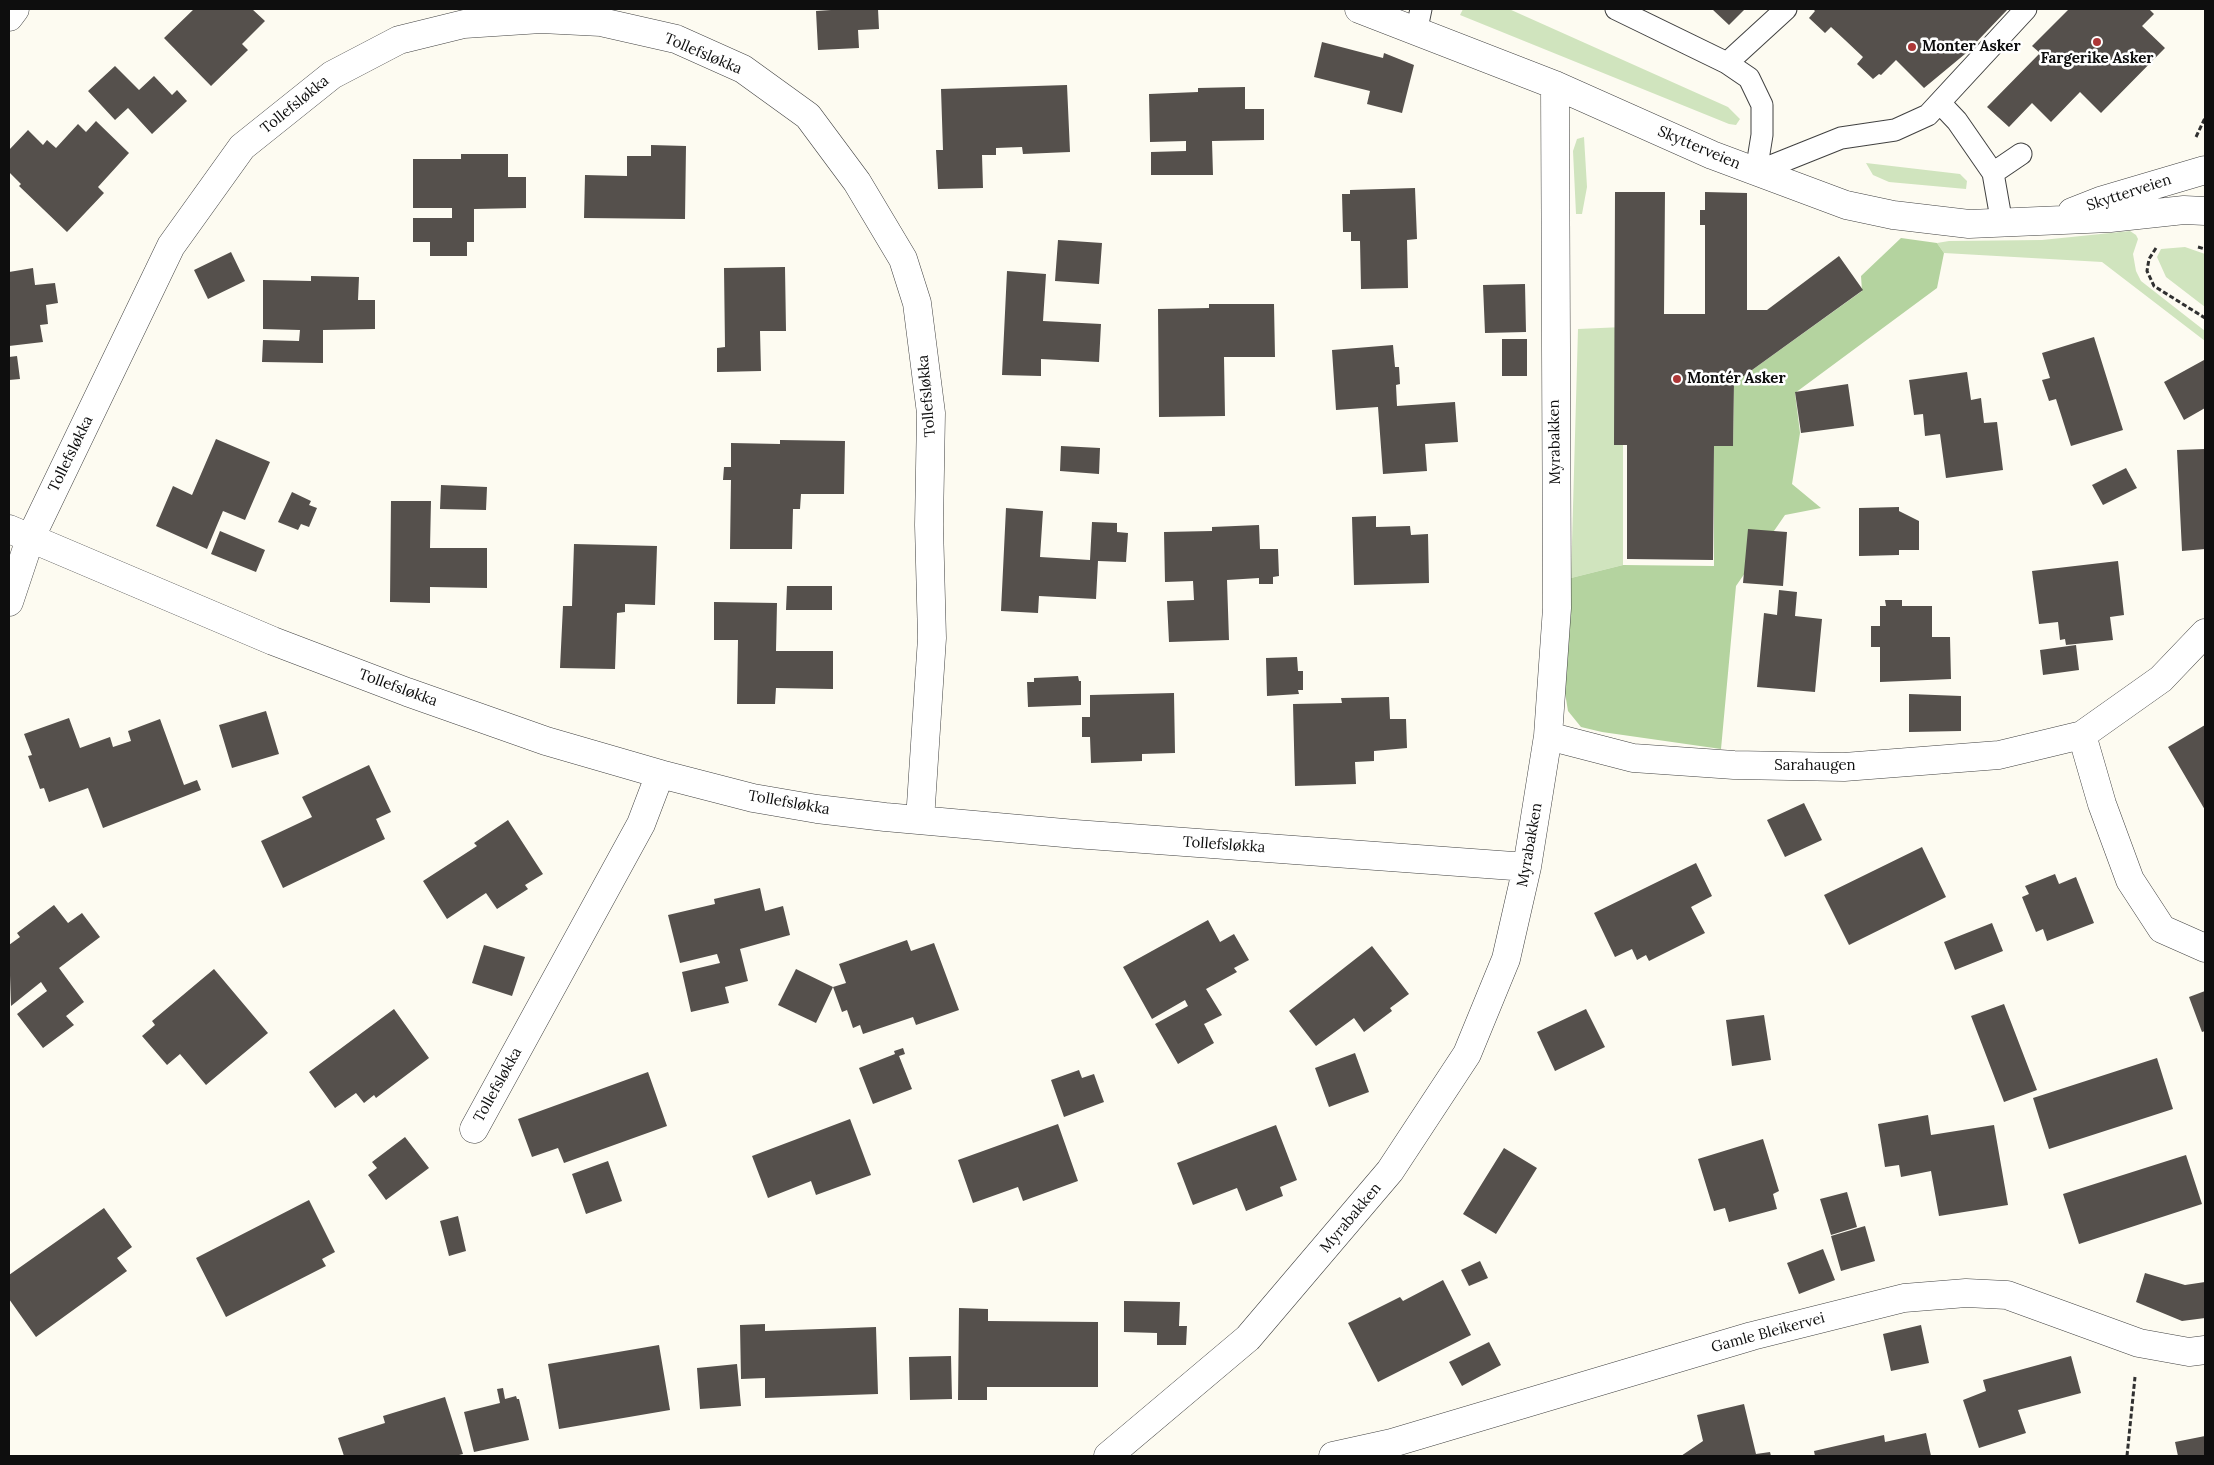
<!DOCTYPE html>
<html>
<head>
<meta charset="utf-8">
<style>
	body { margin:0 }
	#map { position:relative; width:2214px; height:1465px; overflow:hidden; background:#fdfbf1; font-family:Lora,serif }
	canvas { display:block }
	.frame { position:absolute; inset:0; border:10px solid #0e0e0e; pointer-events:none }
</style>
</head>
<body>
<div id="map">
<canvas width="2214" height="1465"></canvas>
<div class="frame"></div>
</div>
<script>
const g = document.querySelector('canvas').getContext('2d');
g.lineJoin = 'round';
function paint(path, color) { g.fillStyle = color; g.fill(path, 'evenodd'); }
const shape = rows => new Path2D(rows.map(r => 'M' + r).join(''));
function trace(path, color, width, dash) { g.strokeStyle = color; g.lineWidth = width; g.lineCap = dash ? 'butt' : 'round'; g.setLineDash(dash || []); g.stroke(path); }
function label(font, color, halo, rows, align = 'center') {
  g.font = font + ' Lora,serif'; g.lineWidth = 5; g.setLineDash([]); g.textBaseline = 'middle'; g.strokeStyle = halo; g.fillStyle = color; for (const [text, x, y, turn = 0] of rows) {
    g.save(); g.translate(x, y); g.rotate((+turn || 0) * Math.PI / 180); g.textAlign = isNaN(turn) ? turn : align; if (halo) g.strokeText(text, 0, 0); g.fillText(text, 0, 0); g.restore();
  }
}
paint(shape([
	[1463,9,1509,9,1728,107,1740,119,1736,125,1729,124,1460,15],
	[1584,137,1587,187,1582,214,1576,214,1573,151,1577,139],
	[1866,163,1960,174,1967,181,1966,189,1889,182,1873,175],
	[2130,231,2136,235,2138,239,2133,254,2136,271,2141,281,2205,331,2205,341,2102,262,1944,253,1937,243,1949,241,2042,240],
	[2185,247,2205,254,2205,307,2166,277,2157,257,2161,249],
	[1623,327,1623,565,1571,578,1578,329]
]), '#d0e4be');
paint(shape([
	[1901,238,1937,243,1944,253,1937,288,1795,393,1800,433,1792,484,1821,508,1785,515,1736,586,1721,749,1602,732,1581,727,1568,711,1563,681,1571,578,1623,565,1714,566,1714,446,1733,445,1734,383,1862,291,1861,276]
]), '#b4d39f');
paint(shape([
	[194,9,252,9,265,21,242,44,248,50,211,86,164,38],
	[846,9,878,9,879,29,858,30,859,48,818,50,816,11],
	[1712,9,1745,9,1729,25],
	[1813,9,2008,9,1965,54,1924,88,1896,60,1881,75,1879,74,1873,79,1857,64,1863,57,1845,40,1831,27,1825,33,1809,18,1815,11],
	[2069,9,2149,9,2154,14,2142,26,2165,48,2101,113,2080,92,2051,122,2032,103,2009,127,1987,107,2040,53,2032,46],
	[1322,42,1383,58,1384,53,1414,65,1402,113,1367,104,1370,91,1314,77],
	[115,66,139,90,154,76,172,95,177,90,187,101,152,134,128,108,115,120,88,91],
	[1067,85,1070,152,1023,154,1022,147,996,148,996,155,982,155,983,188,938,189,936,150,943,150,941,89],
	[1245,87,1245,109,1264,109,1264,140,1212,141,1213,175,1151,175,1151,152,1186,151,1186,141,1150,142,1149,94,1198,92,1198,88],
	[96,121,129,153,98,187,104,193,67,232,19,186,21,184,9,172,9,150,28,130,43,145,47,140,56,148,78,124,86,132],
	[651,145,686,146,685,219,584,218,585,175,627,176,627,156,651,156],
	[461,154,508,154,508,177,526,177,526,208,474,209,474,242,467,242,467,256,430,256,430,242,413,242,413,218,452,218,452,208,413,208,413,159,461,159],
	[1415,188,1417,239,1407,240,1408,288,1361,289,1360,241,1351,241,1351,232,1343,232,1342,194,1350,194,1350,190],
	[1615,192,1665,192,1664,314,1705,314,1705,225,1700,225,1700,210,1705,210,1705,192,1747,193,1747,310,1767,310,1839,256,1863,290,1734,383,1733,446,1714,446,1713,560,1627,559,1627,445,1614,445],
	[1058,240,1102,243,1099,284,1055,281],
	[231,252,245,281,208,299,194,270],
	[785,267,786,331,760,331,761,371,717,372,717,348,725,347,724,268],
	[33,268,35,285,55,283,58,303,46,305,48,324,40,325,43,342,9,346,9,272],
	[1007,271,1046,274,1043,321,1101,324,1099,362,1041,359,1041,376,1002,375],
	[311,276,359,277,358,300,375,300,375,329,323,330,323,363,262,362,263,340,299,341,300,330,263,329,263,280,311,281],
	[1525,284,1526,332,1485,333,1483,285],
	[1209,304,1274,304,1275,357,1224,357,1225,416,1159,417,1158,309,1209,308],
	[2094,337,2123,430,2071,446,2056,399,2049,401,2042,380,2050,378,2042,353],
	[1502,339,1527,339,1527,376,1502,376],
	[1393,345,1395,367,1399,367,1400,384,1396,385,1397,406,1455,402,1458,442,1425,444,1427,471,1383,474,1378,407,1336,410,1332,350],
	[17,356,20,379,9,380,9,357],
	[2204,360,2205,408,2184,420,2164,382],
	[1967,372,1971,400,1981,398,1984,423,1997,422,2003,470,1946,478,1940,434,1925,436,1923,414,1914,415,1909,380],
	[1848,384,1854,426,1801,433,1795,392],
	[216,439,270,462,245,520,223,511,207,549,156,526,173,486,192,495],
	[780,440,845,441,844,494,801,494,800,509,793,509,792,549,730,549,731,480,723,480,724,467,731,467,731,443,780,444],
	[1061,446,1100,448,1099,474,1060,471],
	[2205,449,2205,549,2182,551,2177,450],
	[2126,468,2137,488,2103,505,2092,485],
	[441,485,487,487,486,510,440,509],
	[292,492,311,501,309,505,317,508,309,527,301,524,298,530,278,522],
	[391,501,431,501,430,548,487,548,487,588,430,587,430,603,390,602],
	[1899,507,1899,511,1919,521,1919,550,1899,550,1899,555,1859,556,1859,508],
	[1006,508,1043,511,1040,557,1090,560,1092,522,1117,523,1117,532,1128,533,1126,562,1098,561,1096,599,1039,596,1038,613,1001,611],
	[1376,516,1376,527,1410,526,1411,535,1428,534,1429,583,1354,585,1352,517],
	[1259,525,1260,549,1278,549,1279,576,1273,577,1273,584,1259,584,1259,578,1227,580,1229,640,1169,642,1167,601,1194,600,1193,581,1165,582,1164,532,1212,531,1212,527],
	[1748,529,1787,532,1783,586,1743,583],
	[220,531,265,550,256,572,211,554],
	[574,544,657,546,655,605,625,604,625,612,617,613,615,669,560,668,563,606,572,606],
	[2118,561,2124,615,2110,617,2113,640,2066,645,2065,639,2060,640,2058,622,2039,624,2032,571],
	[787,586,832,586,832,610,786,610],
	[1779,590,1797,592,1795,616,1822,619,1815,692,1757,687,1764,613,1777,615],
	[1885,600,1902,600,1902,606,1932,606,1932,637,1950,637,1951,679,1880,682,1880,647,1871,647,1871,626,1880,626,1880,606,1886,606],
	[714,602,777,603,776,651,833,651,833,689,776,688,775,704,737,704,738,640,714,640],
	[2076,645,2079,670,2043,675,2040,650],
	[1297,657,1298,671,1303,671,1303,690,1298,690,1299,694,1267,696,1266,658],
	[1078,676,1079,681,1081,681,1081,705,1028,707,1027,682,1034,682,1034,678],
	[1174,693,1175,753,1142,754,1142,761,1091,763,1090,737,1082,737,1082,717,1090,717,1090,695],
	[1909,694,1961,696,1961,731,1909,732],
	[1389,697,1390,719,1406,719,1407,748,1374,751,1374,761,1355,762,1356,784,1295,786,1293,704,1342,703,1341,698],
	[266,711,279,754,232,768,219,725],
	[69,718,80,748,110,737,113,747,131,741,128,731,160,719,184,785,197,780,201,790,103,828,88,788,49,802,44,788,40,789,28,756,32,755,24,734],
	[2205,725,2205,810,2168,747],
	[369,765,391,812,376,819,385,839,283,888,261,841,312,817,302,797],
	[1804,803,1822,840,1785,857,1767,820],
	[508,820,543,874,525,885,528,889,497,909,486,893,447,919,423,881,477,846,474,843],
	[1922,847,1946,897,1849,945,1824,895],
	[1696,863,1712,896,1691,907,1705,933,1649,961,1646,955,1637,960,1632,949,1615,957,1594,913],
	[2055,874,2059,884,2076,877,2094,923,2047,941,2043,929,2036,932,2022,897,2029,894,2025,886],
	[760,888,765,911,783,906,790,935,740,949,748,981,725,987,729,1003,691,1012,682,972,720,963,717,954,680,963,668,915,715,904,714,899],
	[54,905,68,923,82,913,100,937,59,968,84,1002,66,1016,74,1025,43,1048,17,1014,47,991,41,982,11,1006,9,945,20,937,17,933],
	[1208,920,1220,942,1234,934,1249,960,1234,968,1237,972,1206,989,1222,1015,1204,1024,1214,1043,1178,1064,1155,1024,1188,1006,1185,1000,1152,1019,1123,967],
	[1992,923,2003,951,1955,970,1944,942],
	[907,940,911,951,934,943,959,1010,916,1025,913,1017,863,1034,860,1025,853,1028,847,1010,842,1012,833,987,846,983,839,964],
	[484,945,525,957,512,996,472,983],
	[1372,946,1409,994,1390,1008,1392,1011,1364,1032,1354,1018,1316,1046,1289,1011],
	[214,969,268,1033,206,1085,180,1054,167,1065,142,1036,155,1025,152,1021],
	[796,969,833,987,816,1023,778,1005],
	[2205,991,2205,1031,2202,1032,2189,997],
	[2004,1004,2037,1090,2004,1102,1971,1016],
	[394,1009,429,1058,376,1098,374,1095,364,1103,356,1093,335,1108,309,1072],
	[1586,1009,1605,1047,1555,1071,1537,1032],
	[1764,1015,1771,1060,1732,1066,1726,1020],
	[903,1048,905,1054,899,1056,912,1089,873,1104,859,1068,895,1054,894,1051],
	[1355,1053,1369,1092,1329,1107,1315,1068],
	[2157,1058,2173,1109,2049,1149,2033,1098],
	[1079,1070,1082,1078,1094,1074,1104,1102,1064,1117,1051,1080],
	[648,1072,667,1126,564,1163,558,1148,532,1157,518,1119],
	[1928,1115,1931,1135,1994,1125,2008,1205,1939,1216,1931,1171,1901,1177,1899,1165,1885,1167,1878,1124],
	[850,1119,871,1175,816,1195,811,1181,768,1198,752,1156],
	[1058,1124,1078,1181,1023,1201,1018,1187,973,1203,958,1160],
	[1276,1125,1297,1180,1280,1187,1283,1196,1246,1211,1237,1188,1193,1205,1177,1163],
	[405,1137,429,1168,386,1200,368,1175,377,1168,372,1162],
	[1763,1139,1779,1191,1773,1194,1777,1209,1729,1222,1725,1208,1714,1211,1698,1159],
	[1504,1148,1537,1168,1496,1234,1463,1214],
	[2186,1155,2202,1204,2079,1244,2063,1194],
	[608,1161,622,1201,586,1214,572,1174],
	[1847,1192,1857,1227,1831,1235,1820,1199],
	[309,1200,335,1252,322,1259,326,1266,226,1317,196,1258],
	[104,1208,132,1247,117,1258,127,1271,36,1337,9,1299,9,1275],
	[458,1216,466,1251,449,1256,440,1221],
	[1865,1226,1875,1261,1841,1271,1831,1236],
	[1823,1249,1835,1280,1799,1294,1787,1263],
	[1480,1261,1488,1278,1469,1286,1461,1270],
	[2145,1273,2185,1285,2205,1282,2205,1318,2182,1321,2136,1302],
	[1443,1280,1471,1335,1378,1382,1348,1323,1400,1297,1403,1301],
	[1124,1301,1180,1302,1179,1326,1187,1326,1186,1345,1157,1345,1157,1333,1124,1332],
	[959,1308,988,1309,988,1321,1098,1322,1098,1387,987,1387,987,1400,958,1400],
	[765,1324,765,1331,876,1327,878,1394,765,1398,765,1378,741,1379,740,1325],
	[1921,1325,1929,1363,1891,1371,1883,1334],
	[1489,1342,1501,1365,1462,1386,1449,1362],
	[659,1345,670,1410,559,1429,548,1364],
	[951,1356,952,1399,910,1400,909,1357],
	[2071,1356,2081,1393,2018,1410,2026,1433,1979,1448,1963,1400,1986,1391,1983,1380],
	[737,1364,741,1406,700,1409,697,1368],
	[503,1388,505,1399,516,1396,517,1399,519,1399,529,1440,474,1452,464,1412,500,1403,497,1389],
	[445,1397,463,1454,455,1456,344,1456,338,1438,385,1423,383,1416],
	[1744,1404,1756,1454,1770,1452,1771,1456,1681,1456,1703,1441,1697,1415],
	[1926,1433,1931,1456,1815,1456,1814,1451,1884,1435,1885,1442],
	[2205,1436,2205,1456,2178,1456,2175,1442]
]), '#55504c');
const lane = shape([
	[1616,9,1727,63,1749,78,1762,105,1762,135,1756,172],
	[1416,33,1421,9],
	[1727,63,1786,9],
	[1940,103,1957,121,1993,173,2002,224],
	[1756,172,1841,138,1895,130,1928,115,2026,9],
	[1993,173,2021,154]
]);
const street = shape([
	[1359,9,1555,85,1712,155,1846,205,1893,215,1969,224,2110,218,2184,210,2205,211],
	[9,17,15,9],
	[2072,212,2100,201,2205,170],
	[9,529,273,641,407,692,546,741,660,774,641,824,474,1129],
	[9,602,30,539,171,246,242,147,332,75,399,40,464,24,541,19,601,22,676,39,743,69,808,116,857,182,903,259,917,303,931,413,929,525,932,638,920,820],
	[2082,735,2161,679,2205,633],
	[1548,736,1633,758,1734,765,1844,767,1999,755,2082,735,2102,804,2130,880,2162,929,2205,948],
	[660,774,753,798,817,809,885,817,1075,834,1527,867],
	[1108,1456,1248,1338,1390,1171,1467,1054,1506,959,1527,867,1548,736,1557,608,1555,85],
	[1333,1456,1392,1443,1752,1336,1904,1298,1966,1293,2007,1295,2139,1343,2189,1352,2205,1350]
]);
trace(lane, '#414141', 23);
trace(street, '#414141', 29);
trace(shape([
	[2196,137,2205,118],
	[2198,247,2205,249],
	[2156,248,2149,259,2147,271,2154,286,2205,318],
	[2127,1456,2135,1377]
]), '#303030', 3, [5, 2.5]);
trace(lane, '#fff', 21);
trace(street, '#fff', 28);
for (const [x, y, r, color] of [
	[2097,42,5,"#ad3737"],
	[1912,47,5,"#ad3737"],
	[1677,379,5,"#ad3737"]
]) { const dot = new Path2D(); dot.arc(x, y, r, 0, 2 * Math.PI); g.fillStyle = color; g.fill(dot); trace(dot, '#fff', 2); }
label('bold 15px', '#0e0e0e', '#fff', [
	["Monter Asker",1922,47],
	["Fargerike Asker",2097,59,"center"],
	["Montér Asker",1687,379]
], 'left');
label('15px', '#0e0e0e', '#fff', [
	["Tollefsløkka",703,54,23],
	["Tollefsløkka",295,105,-39],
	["Skytterveien",1699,148,23],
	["Skytterveien",2129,193,-18],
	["Tollefsløkka",927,396,-95],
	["Myrabakken",1555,442,-91],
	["Tollefsløkka",71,454,-64],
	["Tollefsløkka",398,688,20],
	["Sarahaugen",1815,766],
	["Tollefsløkka",789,803,10],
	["Tollefsløkka",1224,845,4],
	["Myrabakken",1530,845,-80],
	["Tollefsløkka",498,1085,-61],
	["Myrabakken",1351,1218,-50],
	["Gamle Bleikervei",1768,1333,-15]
]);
</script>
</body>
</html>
